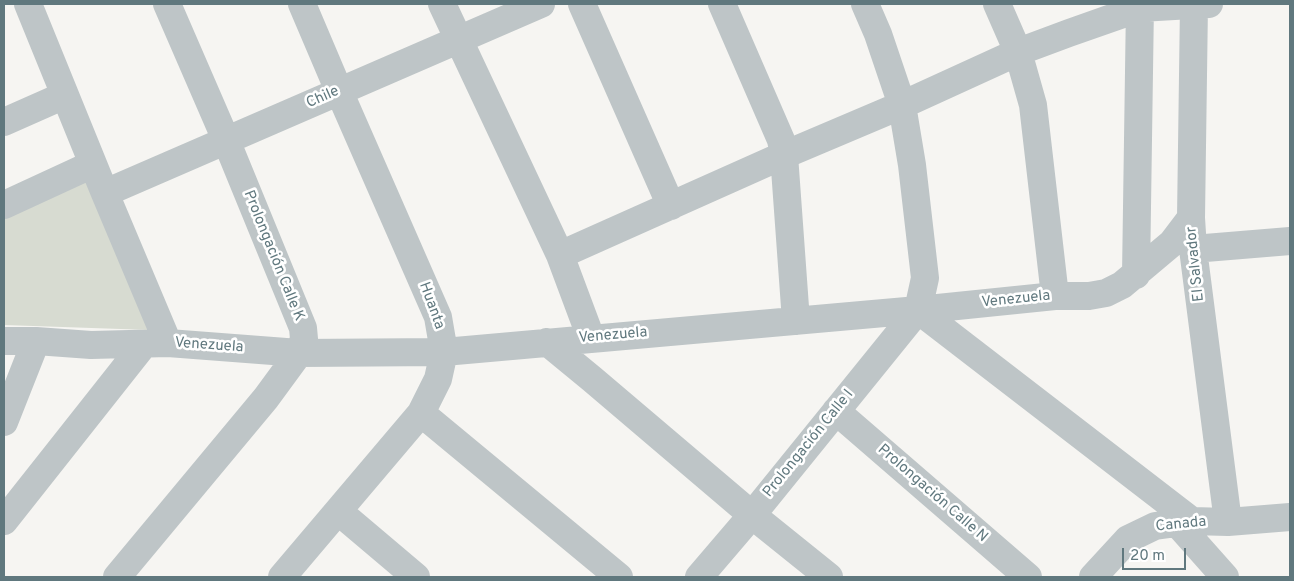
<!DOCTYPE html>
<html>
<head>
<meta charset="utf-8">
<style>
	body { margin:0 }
	#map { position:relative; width:1294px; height:581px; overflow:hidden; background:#f6f5f2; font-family:Overpass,sans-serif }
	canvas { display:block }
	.frame { position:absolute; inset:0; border:5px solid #60787e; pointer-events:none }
	.scale { position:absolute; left:1122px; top:548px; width:64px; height:22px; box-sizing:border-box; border:2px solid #60787e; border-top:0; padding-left:6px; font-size:15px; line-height:18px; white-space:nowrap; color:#60787e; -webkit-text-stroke:4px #fff; paint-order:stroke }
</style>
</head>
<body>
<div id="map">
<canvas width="1294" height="581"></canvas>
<div class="frame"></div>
<div class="scale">20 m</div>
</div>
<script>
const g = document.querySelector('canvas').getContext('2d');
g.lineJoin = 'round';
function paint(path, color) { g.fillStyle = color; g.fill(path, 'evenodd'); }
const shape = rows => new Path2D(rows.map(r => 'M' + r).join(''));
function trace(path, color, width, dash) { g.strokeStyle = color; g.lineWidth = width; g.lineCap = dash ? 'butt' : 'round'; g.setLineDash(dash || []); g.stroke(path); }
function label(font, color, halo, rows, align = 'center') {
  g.font = font + ' Overpass,sans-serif'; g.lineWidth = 5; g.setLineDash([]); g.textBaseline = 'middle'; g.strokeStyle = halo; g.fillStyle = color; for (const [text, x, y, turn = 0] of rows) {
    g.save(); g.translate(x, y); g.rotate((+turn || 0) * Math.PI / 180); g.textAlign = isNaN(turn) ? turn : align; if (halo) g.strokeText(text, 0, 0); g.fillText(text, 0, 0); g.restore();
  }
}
paint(shape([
	[91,178,150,330,4,325,4,210]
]), '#d7dbd1');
trace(shape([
	[28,4,104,191,168,343],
	[442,4,560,255,591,338],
	[582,4,671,206],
	[722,4,781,140,784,155,796,321],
	[997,4,1018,52,1033,105,1055,296],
	[1194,4,1191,218,1193,249,1228,522],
	[4,122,65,95],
	[105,193,541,4],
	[4,205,93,164],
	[1193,249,1290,241],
	[560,255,784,155,902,105,1018,52,1069,33,1140,8,1209,4],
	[1136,275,1140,4],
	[918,310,1192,521],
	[4,341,36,341,91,345,168,343,299,353,444,352,918,310,1055,296,1089,296,1106,293,1122,285,1172,243,1191,218],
	[547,342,592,379,752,515,829,577],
	[836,411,1028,577],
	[421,413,619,577],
	[4,422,36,341],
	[338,511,416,577],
	[4,521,144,344],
	[1177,523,1225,577],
	[117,577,266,398,299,353,304,339,303,328,226,140,167,4],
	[282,577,421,413,438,379,444,352,438,317,339,91,302,4],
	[699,577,752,515,918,310,925,278,912,165,902,105,878,34,865,4],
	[1093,577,1128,539,1155,526,1192,521,1228,522,1290,517]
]), '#bec5c7', 28);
label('15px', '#60787e', '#fff', [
	["Chile",323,98,-24],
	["Prolongación Calle K",273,256,68],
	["El Salvador",1196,264,-96],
	["Venezuela",1016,300,-6],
	["Huanta",431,306,70],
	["Venezuela",613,336,-5],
	["Venezuela",209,346,4],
	["Prolongación Calle I",809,444,-51],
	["Prolongación Calle N",932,494,41],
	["Canada",1181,525,-6]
]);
</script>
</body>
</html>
